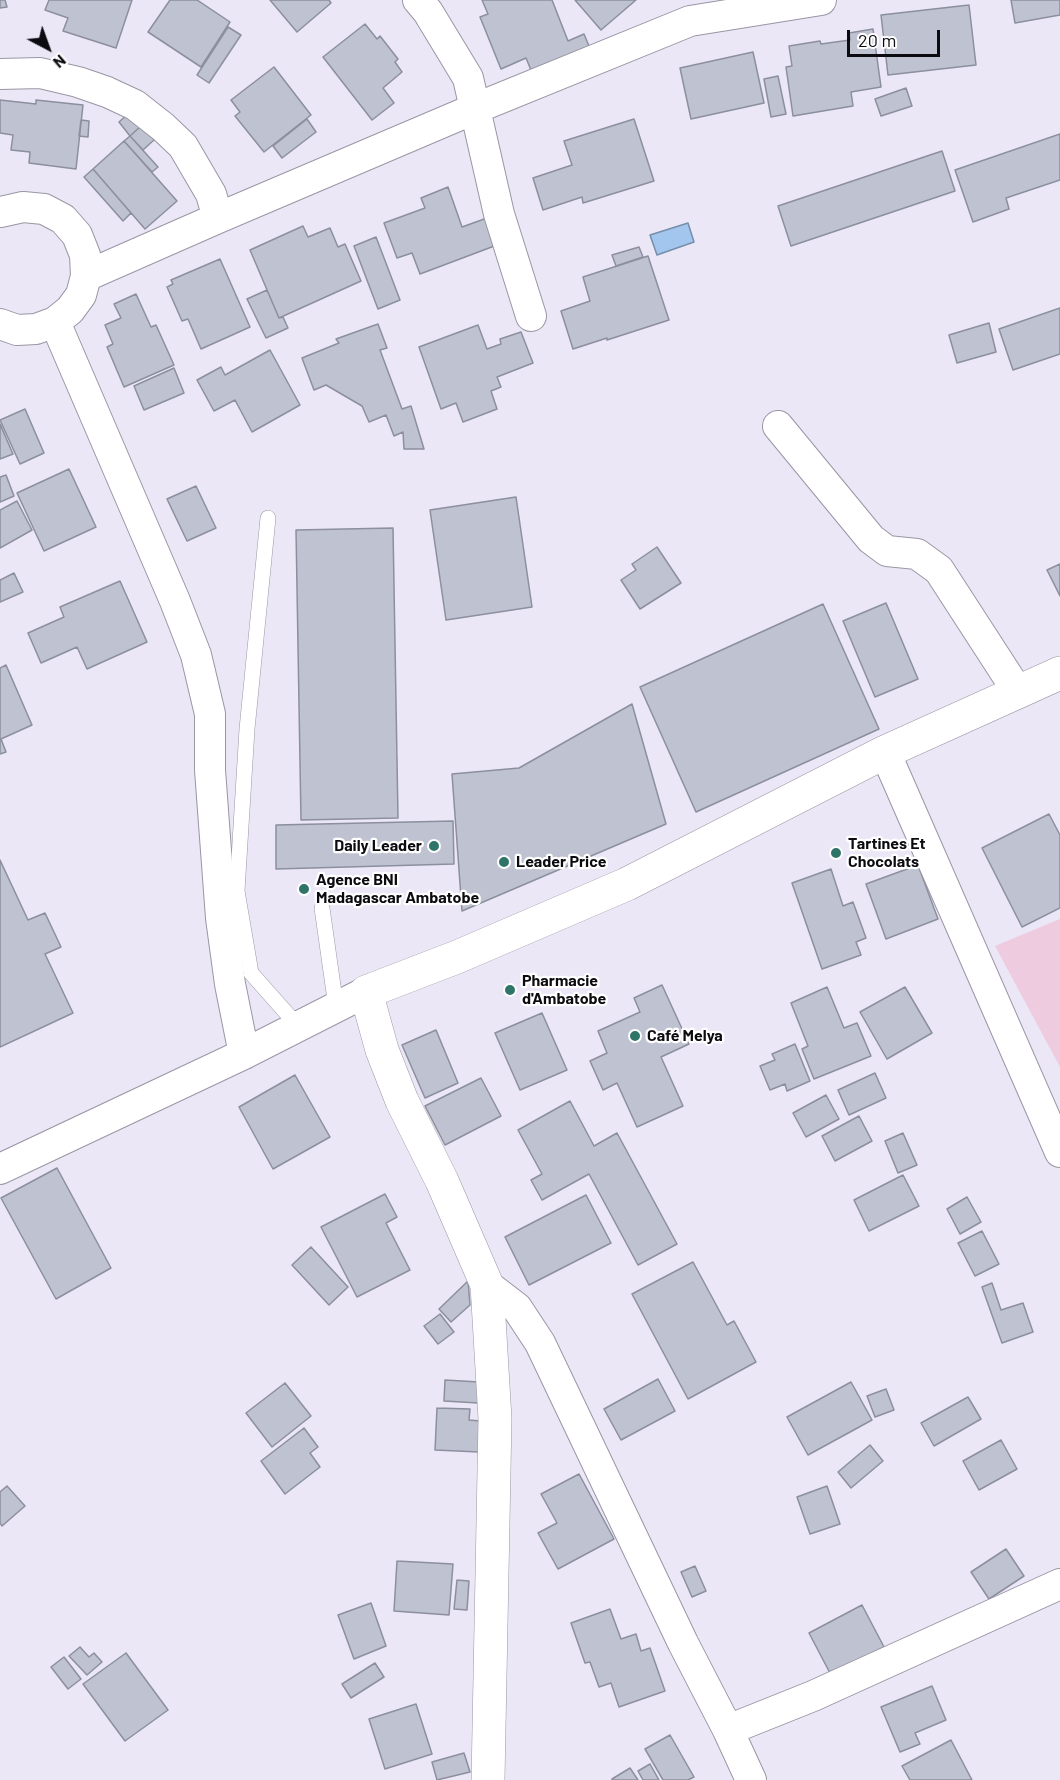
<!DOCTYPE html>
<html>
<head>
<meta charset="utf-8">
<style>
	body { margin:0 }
	#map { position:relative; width:1060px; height:1780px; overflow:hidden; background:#ebe7f7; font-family:Barlow,sans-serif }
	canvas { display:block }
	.north { position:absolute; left:18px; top:18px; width:60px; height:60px; -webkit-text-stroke:4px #fff; paint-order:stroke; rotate:139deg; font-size:16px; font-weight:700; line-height:24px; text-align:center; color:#0c0b0f }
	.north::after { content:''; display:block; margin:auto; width:21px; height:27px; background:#0c0b0f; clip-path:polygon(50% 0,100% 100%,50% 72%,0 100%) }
	.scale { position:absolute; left:847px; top:30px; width:93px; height:27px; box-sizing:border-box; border:3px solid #0c0b0f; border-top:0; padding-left:8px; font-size:18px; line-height:21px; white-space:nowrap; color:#0c0b0f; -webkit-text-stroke:4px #fff; paint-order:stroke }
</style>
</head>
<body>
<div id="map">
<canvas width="1060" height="1780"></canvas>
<div class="north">N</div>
<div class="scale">20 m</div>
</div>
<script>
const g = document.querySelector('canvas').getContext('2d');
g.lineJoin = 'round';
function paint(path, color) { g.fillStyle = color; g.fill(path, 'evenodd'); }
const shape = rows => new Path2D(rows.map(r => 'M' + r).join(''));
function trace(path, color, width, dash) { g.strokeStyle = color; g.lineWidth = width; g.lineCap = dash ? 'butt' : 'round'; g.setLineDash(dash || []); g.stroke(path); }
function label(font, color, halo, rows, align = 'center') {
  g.font = font + ' Barlow,sans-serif'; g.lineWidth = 4.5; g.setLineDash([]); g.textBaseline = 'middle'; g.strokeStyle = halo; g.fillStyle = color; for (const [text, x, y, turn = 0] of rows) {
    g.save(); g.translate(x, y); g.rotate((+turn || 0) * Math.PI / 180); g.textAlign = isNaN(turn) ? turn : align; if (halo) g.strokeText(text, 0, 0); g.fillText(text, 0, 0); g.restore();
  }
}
paint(shape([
	[1060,919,1060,1067,995,946]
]), '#eecbde');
const water = shape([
	[688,223,694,242,657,255,650,235,688,223]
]);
paint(water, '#a2c6ed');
trace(water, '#758eaa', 1.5);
const building = shape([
	[0,0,5,0,7,7,0,8,0,0],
	[49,0,132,0,116,48,63,31,68,18,45,10,49,0],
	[170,0,197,0,230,22,201,67,148,32,170,0],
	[270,0,329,0,331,3,297,32,270,0],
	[482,0,552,0,568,41,584,34,591,51,533,75,526,58,501,69,480,17,488,14,482,0],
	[575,0,636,0,601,30,575,0],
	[1011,0,1060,0,1060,15,1015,23,1011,0],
	[969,5,976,65,888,75,881,15,969,5],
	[365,24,377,39,380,36,398,59,395,62,402,72,383,88,394,103,372,120,323,57,365,24],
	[228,27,241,35,209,83,197,75,228,27],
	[873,29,881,87,851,92,853,106,793,116,786,67,792,66,789,46,820,41,821,44,850,40,849,33,873,29],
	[753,52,764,103,691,119,680,68,753,52],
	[274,67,311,115,264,152,235,116,240,112,231,100,274,67],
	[778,76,786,114,771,117,764,79,778,76],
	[906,88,912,106,881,116,875,99,906,88],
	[0,100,36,104,36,100,83,105,76,169,29,163,30,152,11,150,13,135,0,133,0,100],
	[130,112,142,125,130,136,119,122,130,112],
	[307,119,316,132,282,158,273,146,307,119],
	[634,119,654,181,583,203,582,197,543,210,533,178,572,165,564,141,634,119],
	[81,120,89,121,88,137,79,136,81,120],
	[142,125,155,139,143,150,130,136,142,125],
	[1060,134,1060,180,1006,198,1009,209,973,222,955,170,1060,134],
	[130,136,158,167,152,172,124,141,130,136],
	[124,141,177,201,145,229,93,169,124,141],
	[942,151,955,191,791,246,778,206,942,151],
	[93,169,131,213,123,221,84,177,93,169],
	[448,187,462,227,487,218,497,245,420,274,412,253,397,258,384,223,425,208,421,198,448,187],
	[303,226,308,237,330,228,338,247,345,244,361,281,279,318,250,250,303,226],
	[376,237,400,300,378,309,354,246,376,237],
	[639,247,643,257,616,266,612,255,639,247],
	[648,256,669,320,607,340,607,338,573,349,561,311,590,301,583,277,648,256],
	[220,259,250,327,201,349,188,319,182,321,167,287,173,284,171,280,220,259],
	[267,290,279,318,283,317,288,328,266,338,247,299,267,290],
	[136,294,151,327,156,325,174,365,124,387,107,347,113,344,105,325,121,318,114,304,136,294],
	[1060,308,1060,354,1013,370,999,329,1060,308],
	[989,323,996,352,957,363,949,335,989,323],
	[378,324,387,348,380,350,402,409,411,406,424,449,404,449,403,432,394,436,386,415,369,422,362,406,326,385,314,390,302,358,339,343,336,339,378,324],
	[478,325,487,349,501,344,500,339,521,332,533,363,497,377,501,387,491,391,497,409,463,422,456,403,441,409,419,347,478,325],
	[270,350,300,405,252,432,235,400,214,411,197,380,221,367,225,375,270,350],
	[174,368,184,393,144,410,134,386,174,368],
	[25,409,44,453,20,464,0,420,25,409],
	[0,424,13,454,0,459,0,424],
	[69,469,96,527,44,551,17,493,69,469],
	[6,475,14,496,0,502,0,477,6,475],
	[196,486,216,528,187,541,167,499,196,486],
	[516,497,532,607,446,620,430,510,516,497],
	[17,501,32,530,0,548,0,510,17,501],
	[393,528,398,818,301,820,296,530,393,528],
	[657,547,681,583,640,609,621,580,636,570,632,564,657,547],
	[1060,564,1060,596,1047,570,1060,564],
	[14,573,23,592,0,602,0,580,14,573],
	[120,581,147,642,87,669,77,647,41,663,28,633,64,617,60,607,120,581],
	[886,603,918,679,875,697,843,621,886,603],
	[823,604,879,729,696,812,640,687,823,604],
	[6,665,32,725,1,739,6,752,0,754,0,668,6,665],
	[632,704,666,824,462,911,452,774,519,768,632,704],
	[1049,814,1060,835,1060,908,1022,927,982,848,1049,814],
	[453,821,454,864,276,869,276,825,453,821],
	[0,860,28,920,45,913,61,947,45,954,73,1013,0,1047,0,860],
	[918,865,938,919,886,939,866,884,918,865],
	[831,869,843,906,853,902,866,938,856,942,861,955,822,969,792,883,831,869],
	[662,985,689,1044,661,1057,683,1106,637,1127,617,1083,603,1090,590,1061,607,1053,598,1031,640,1012,634,998,662,985],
	[827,987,844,1028,857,1023,871,1056,814,1079,802,1049,808,1046,791,1003,827,987],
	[905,987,932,1033,887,1059,860,1012,905,987],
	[542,1013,567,1070,520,1090,495,1033,542,1013],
	[436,1030,458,1083,425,1098,402,1045,436,1030],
	[795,1044,810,1081,787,1091,785,1084,770,1090,760,1066,775,1060,772,1054,795,1044],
	[875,1073,886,1098,849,1115,838,1090,875,1073],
	[295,1075,330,1137,273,1169,239,1107,295,1075],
	[481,1078,501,1116,445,1145,425,1106,481,1078],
	[826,1095,839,1119,806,1137,793,1113,826,1095],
	[570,1101,594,1146,617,1133,677,1244,638,1265,589,1174,542,1200,531,1180,542,1174,518,1130,570,1101],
	[859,1116,872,1141,835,1161,822,1136,859,1116],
	[903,1133,917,1165,898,1173,885,1141,903,1133],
	[57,1168,111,1268,56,1299,1,1198,57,1168],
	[903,1175,919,1206,869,1231,854,1200,903,1175],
	[385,1194,397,1217,386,1223,410,1270,357,1297,321,1227,385,1194],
	[586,1195,611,1243,529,1285,505,1237,586,1195],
	[967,1197,981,1222,960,1234,947,1209,967,1197],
	[982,1231,999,1264,975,1276,958,1243,982,1231],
	[311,1247,348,1287,329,1305,292,1265,311,1247],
	[693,1262,727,1325,734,1321,756,1362,688,1399,632,1294,693,1262],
	[468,1281,470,1305,451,1322,439,1309,468,1281],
	[992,1283,1001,1310,1023,1303,1033,1332,1002,1343,982,1287,992,1283],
	[440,1314,454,1332,438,1344,424,1326,440,1314],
	[658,1379,675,1411,621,1440,604,1409,658,1379],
	[445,1380,479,1382,478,1403,444,1401,445,1380],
	[851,1382,872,1420,808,1455,787,1417,851,1382],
	[285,1383,311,1416,272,1447,246,1413,285,1383],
	[886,1389,894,1410,875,1417,867,1396,886,1389],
	[968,1397,981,1419,934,1446,921,1423,968,1397],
	[437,1408,470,1409,469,1420,480,1421,479,1452,435,1450,437,1408],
	[304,1428,318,1447,310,1453,320,1467,285,1494,261,1461,304,1428],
	[1001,1440,1017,1469,979,1490,963,1461,1001,1440],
	[870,1445,883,1461,851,1488,838,1472,870,1445],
	[579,1474,614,1539,558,1569,538,1533,557,1523,541,1494,579,1474],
	[7,1486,25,1506,2,1526,0,1523,0,1492,7,1486],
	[827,1486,840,1524,810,1534,797,1497,827,1486],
	[1006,1549,1024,1576,989,1599,971,1572,1006,1549],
	[397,1561,453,1564,449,1615,394,1611,397,1561],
	[695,1566,706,1591,692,1597,681,1572,695,1566],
	[457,1580,469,1581,467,1610,454,1609,457,1580],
	[371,1603,386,1646,354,1659,338,1615,371,1603],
	[862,1605,884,1647,831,1675,809,1633,862,1605],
	[610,1609,621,1639,636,1634,641,1651,650,1648,665,1691,619,1707,611,1683,599,1687,590,1662,585,1663,571,1623,610,1609],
	[80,1647,89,1657,94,1653,102,1662,87,1675,69,1656,80,1647],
	[126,1653,168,1710,125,1741,83,1684,126,1653],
	[64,1657,81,1679,68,1689,51,1667,64,1657],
	[375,1663,384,1677,351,1698,342,1684,375,1663],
	[932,1686,946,1720,915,1733,920,1744,900,1752,881,1707,932,1686],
	[416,1704,432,1754,385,1769,369,1719,416,1704],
	[670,1735,694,1777,688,1780,663,1780,645,1749,670,1735],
	[951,1740,972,1780,910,1780,902,1766,951,1740],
	[464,1753,470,1772,437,1780,432,1762,464,1753],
	[650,1764,659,1780,643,1780,638,1771,650,1764],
	[630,1768,638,1780,612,1780,612,1779,630,1768]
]);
paint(building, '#bfc2d1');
trace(building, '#8c8f9d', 1.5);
const service = shape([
	[268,518,247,729,237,891,251,973,298,1026],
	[322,908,336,1007]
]);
const minor = shape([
	[418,0,428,12,468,78,499,214,531,316],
	[0,74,40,73,78,82,107,92,135,105,163,127,183,146,211,194,218,218],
	[0,212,23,207,44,209,63,219,77,235,85,255,86,276,81,295,70,310,55,322,36,329,17,330,0,324],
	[86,276,218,218,474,109,690,21,821,0],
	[55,322,175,601,196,655,210,714,210,770,221,918,230,984,244,1054],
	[778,426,871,539,887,551,917,554,939,570,1018,692],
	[885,752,1060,1152],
	[0,1169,244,1054,366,992],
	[487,1285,517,1308,540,1343,683,1643,728,1730,751,1780],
	[728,1730,813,1696,1060,1584]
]);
const tertiary = shape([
	[488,1780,495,1419,487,1285,442,1181,402,1101,382,1050,366,992,457,957,627,884,885,752,1060,673]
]);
trace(service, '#9a96a4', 16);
trace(minor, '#9a96a4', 32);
trace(tertiary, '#9a96a4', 34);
trace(service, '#fff', 15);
trace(minor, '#fff', 30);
trace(tertiary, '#fff', 33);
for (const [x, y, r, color] of [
	[434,846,6,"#2f7468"],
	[836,853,6,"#2f7468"],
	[504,862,6,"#2f7468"],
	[304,889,6,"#2f7468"],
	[510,990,6,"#2f7468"],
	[635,1036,6,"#2f7468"]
]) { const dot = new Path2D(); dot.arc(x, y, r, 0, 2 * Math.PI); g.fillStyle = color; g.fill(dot); trace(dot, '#fff', 2); }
label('bold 16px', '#0c0b0f', '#fff', [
	["Tartines Et",848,844],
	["Chocolats",848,862],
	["Daily Leader",422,846,"right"],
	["Leader Price",516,862],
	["Agence BNI",316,880],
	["Madagascar Ambatobe",316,898],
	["Pharmacie",522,981],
	["d'Ambatobe",522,999],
	["Café Melya",647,1036]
], 'left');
</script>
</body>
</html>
